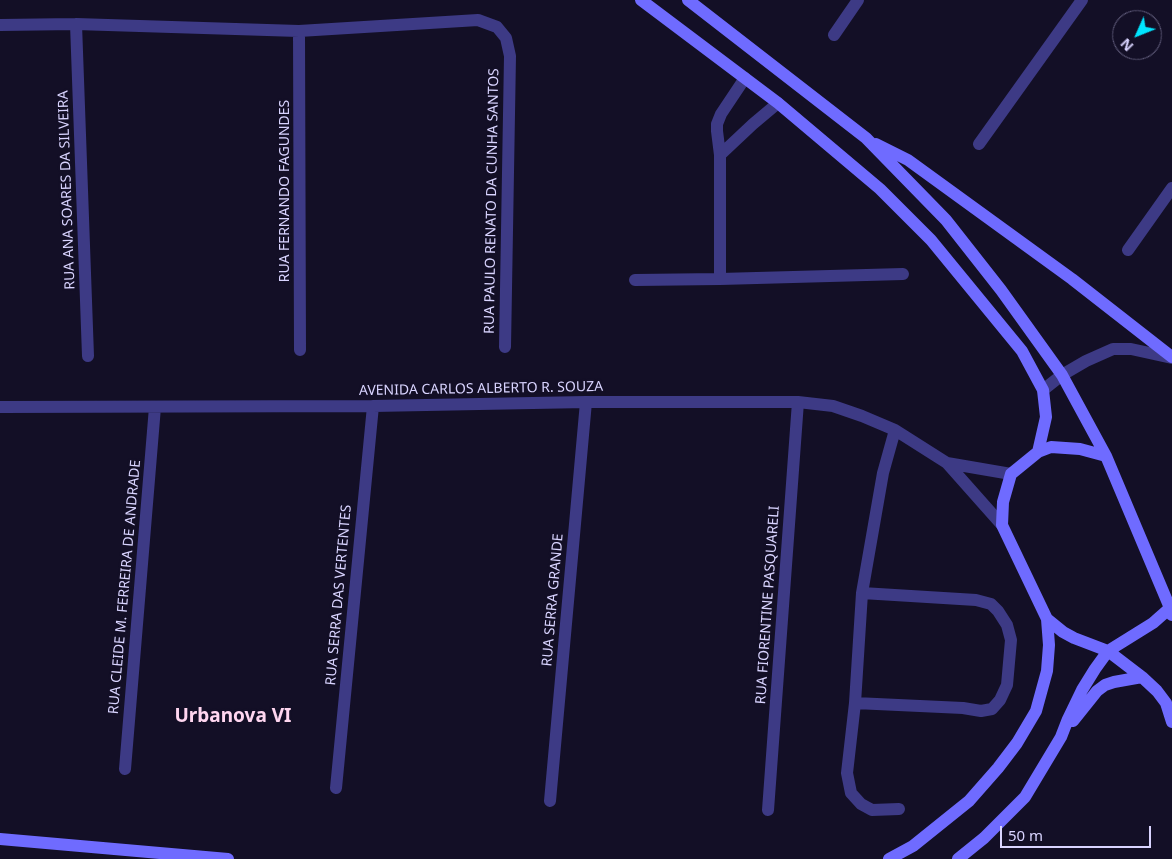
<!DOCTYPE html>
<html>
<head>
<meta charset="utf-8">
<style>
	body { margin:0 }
	#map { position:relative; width:1172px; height:859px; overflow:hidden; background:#130f26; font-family:"Noto Sans",sans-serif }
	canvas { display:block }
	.north { position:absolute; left:1112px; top:10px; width:50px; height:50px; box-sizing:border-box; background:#130f26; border:1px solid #625e7d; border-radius:50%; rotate:226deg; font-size:14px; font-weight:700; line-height:20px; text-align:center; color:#d9d4ff }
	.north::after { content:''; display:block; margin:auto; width:18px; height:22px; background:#00e5ff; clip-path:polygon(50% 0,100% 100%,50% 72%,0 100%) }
	.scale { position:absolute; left:1000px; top:826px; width:151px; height:22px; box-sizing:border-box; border:2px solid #d9d4ff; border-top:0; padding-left:6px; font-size:15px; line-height:18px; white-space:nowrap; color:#d9d4ff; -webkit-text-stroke:4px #130f26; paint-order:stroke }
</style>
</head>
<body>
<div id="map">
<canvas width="1172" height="859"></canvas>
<div class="north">N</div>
<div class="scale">50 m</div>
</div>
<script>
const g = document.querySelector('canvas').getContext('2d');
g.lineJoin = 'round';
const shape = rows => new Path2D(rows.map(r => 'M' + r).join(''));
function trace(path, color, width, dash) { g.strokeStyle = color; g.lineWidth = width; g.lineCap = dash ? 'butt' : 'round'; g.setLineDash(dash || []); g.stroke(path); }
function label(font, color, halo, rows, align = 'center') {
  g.font = font + ' "Noto Sans",sans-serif'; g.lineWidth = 4.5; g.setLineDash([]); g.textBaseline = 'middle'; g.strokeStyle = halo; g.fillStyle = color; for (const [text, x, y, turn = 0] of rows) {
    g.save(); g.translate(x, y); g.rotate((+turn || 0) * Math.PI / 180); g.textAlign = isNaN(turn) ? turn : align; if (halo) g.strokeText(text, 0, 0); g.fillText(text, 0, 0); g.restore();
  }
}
trace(shape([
	[76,24,88,356],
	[0,25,76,24,299,31,478,20,497,27,506,38,510,56,505,347],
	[299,31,300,350],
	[834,35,858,0],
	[979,144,1082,0],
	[720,155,753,124,778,103],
	[1128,250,1172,188],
	[720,279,720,155,717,131,717,124,721,114,745,78],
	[635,280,720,279,903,274],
	[1043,390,1062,375,1086,361,1113,349,1131,349,1172,358],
	[0,407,373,406,586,402,798,402,833,406,862,416,895,430,947,463],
	[895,430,883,473,862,593,855,703,847,773,851,793,861,804,872,810,899,809],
	[1002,525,947,463,1011,474],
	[855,703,963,708,981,711,992,709,1000,700,1007,685,1011,640,1007,625,998,611,991,604,976,600,862,593],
	[125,769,155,407],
	[336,788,373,406],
	[550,801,586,402],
	[768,810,798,402]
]), '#3d3a85', 12);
trace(shape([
	[641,0,778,103,880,189,931,240,1022,351,1043,390,1046,417,1038,452,1011,474,1003,502,1002,525,1047,619,1063,632,1074,638,1108,651,1142,677,1157,691,1166,703,1172,722],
	[688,0,866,138,946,220,1001,290,1062,375,1106,456,1170,608,1172,615],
	[876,144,908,160,1072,279,1172,357],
	[1038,452,1051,447,1080,449,1106,456],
	[1073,721,1097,691,1105,685,1114,682,1142,677],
	[0,839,228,859],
	[889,859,913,846,969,801,998,768,1017,743,1036,711,1047,671,1049,645,1047,619],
	[958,859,984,838,1025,797,1061,737,1068,719,1082,690,1095,669,1108,651,1153,623,1170,608]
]), '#6f6bff', 12);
label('14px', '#d9d4ff', '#130f26', [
	["RUA ANA SOARES DA SILVEIRA",67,190,-92],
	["RUA FERNANDO FAGUNDES",285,191,-90],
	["RUA PAULO RENATO DA CUNHA SANTOS",492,201,-89],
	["AVENIDA CARLOS ALBERTO R. SOUZA",481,389,-1],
	["RUA CLEIDE M. FERREIRA DE ANDRADE",125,587,-85],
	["RUA SERRA DAS VERTENTES",339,595,-85],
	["RUA SERRA GRANDE",553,600,-85],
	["RUA FIORENTINE PASQUARELI",768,605,-86]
]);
label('bold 19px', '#ffd6f0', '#130f26', [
	["Urbanova VI",233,717]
]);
</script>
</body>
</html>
